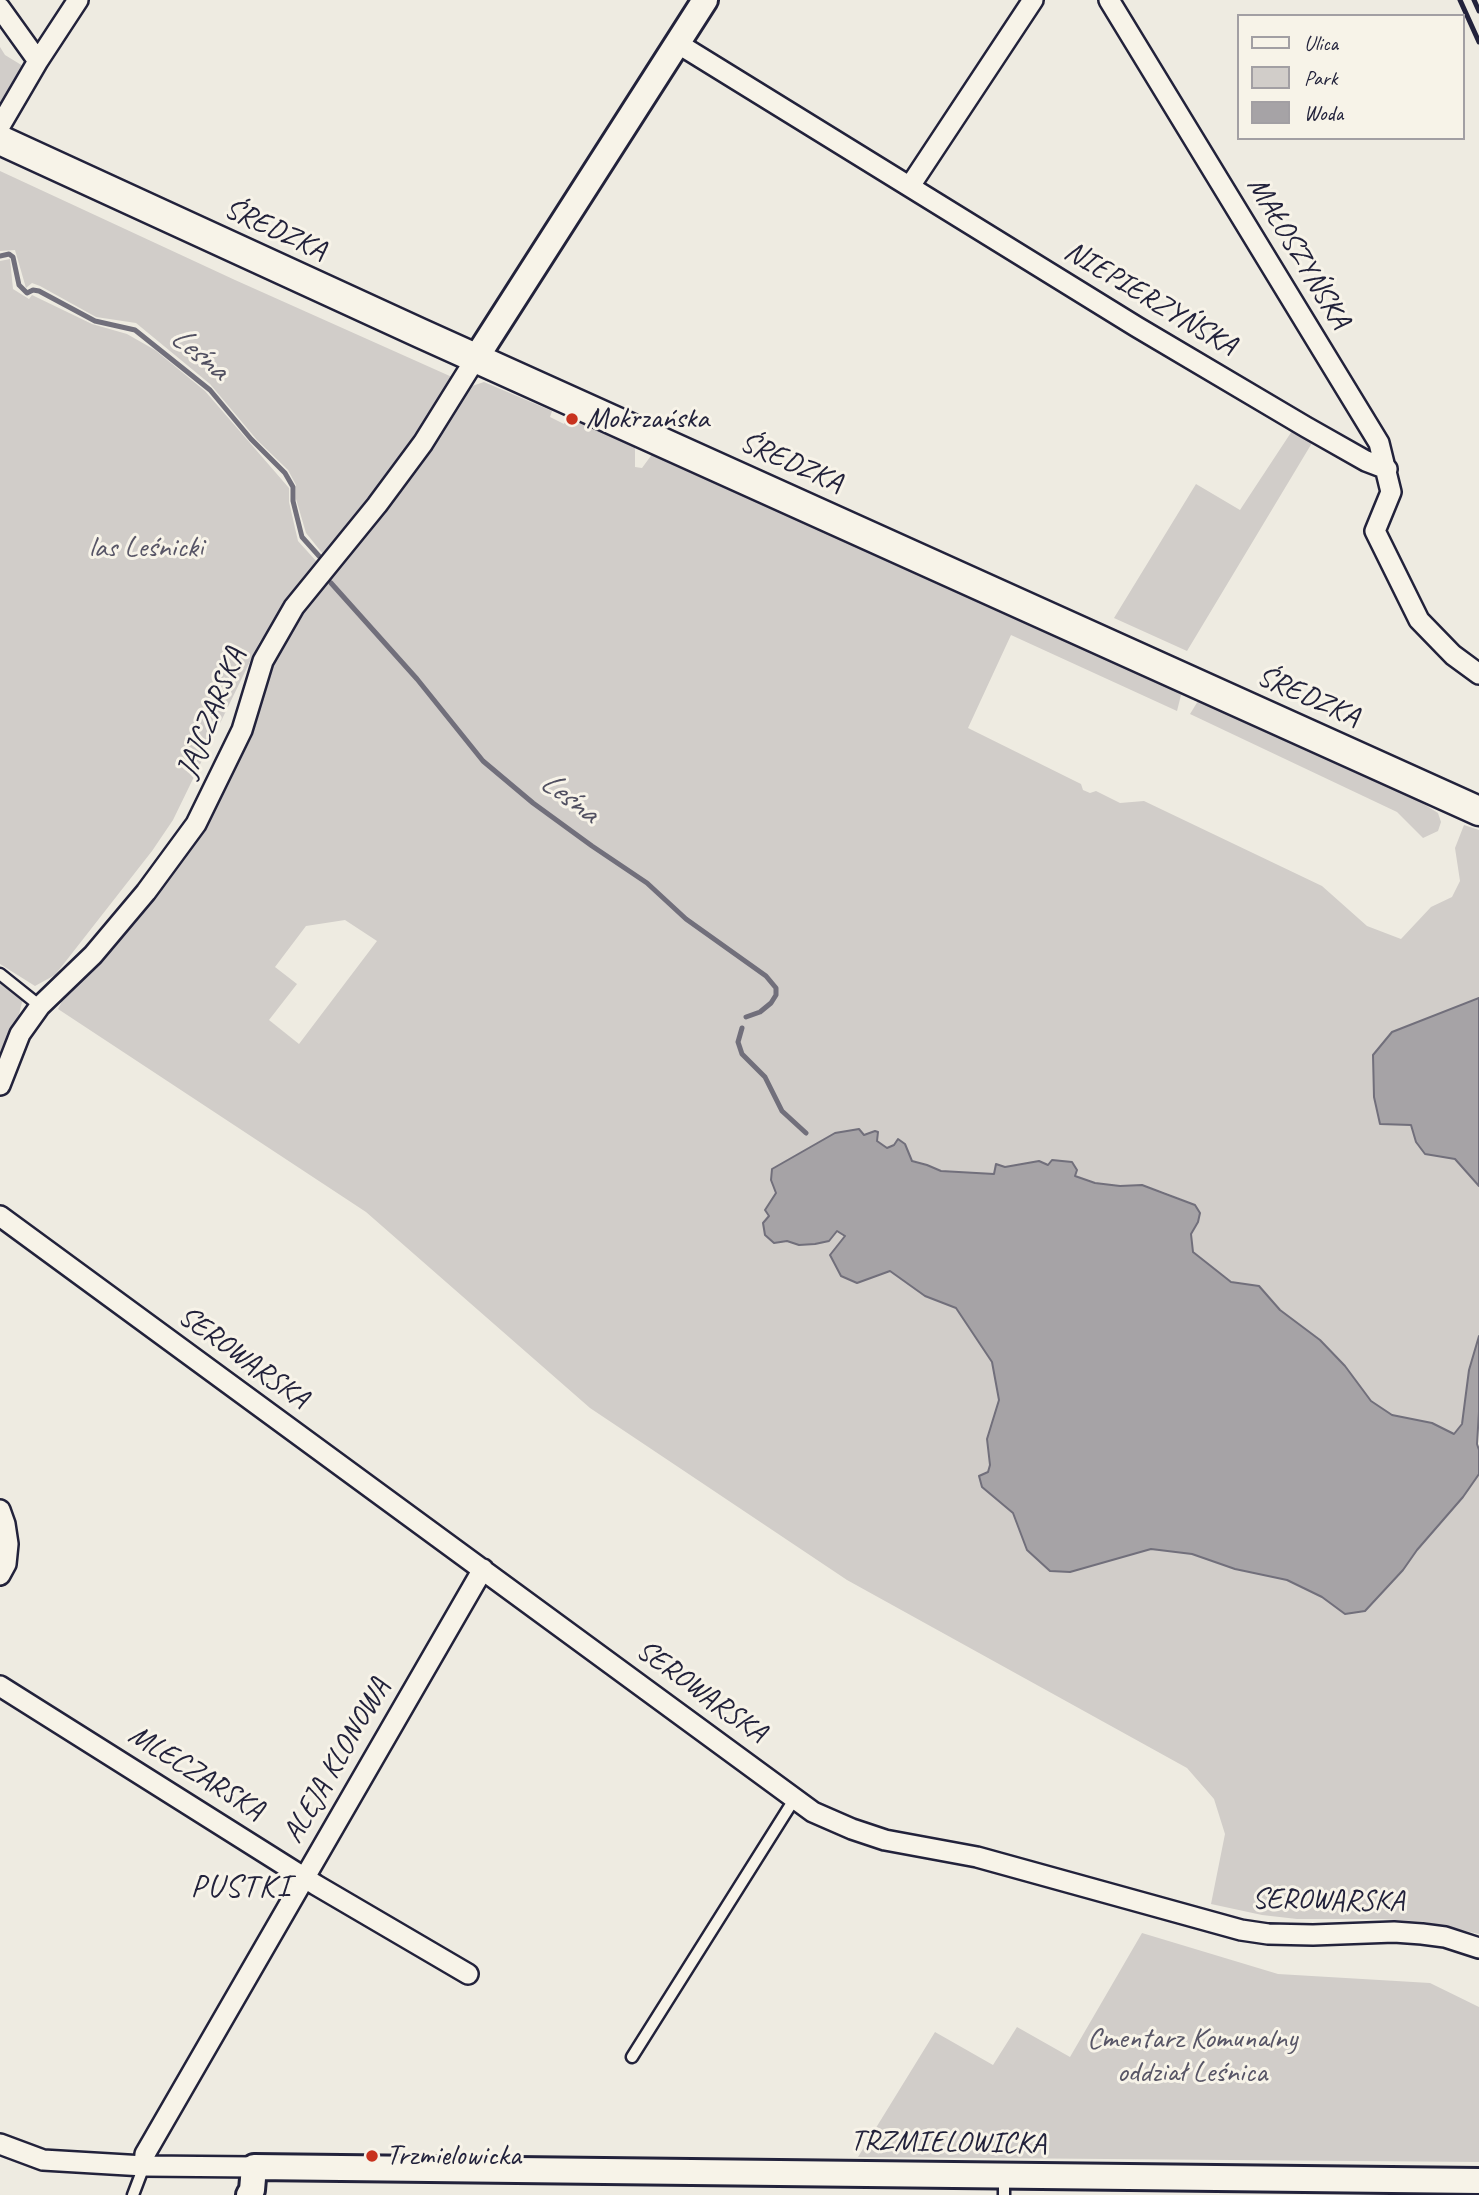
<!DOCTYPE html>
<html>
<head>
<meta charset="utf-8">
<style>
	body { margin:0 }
	#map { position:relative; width:1479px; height:2195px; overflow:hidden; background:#eeebe1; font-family:Caveat,sans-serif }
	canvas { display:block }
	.legend { position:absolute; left:1237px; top:14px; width:228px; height:126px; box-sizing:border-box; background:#f7f3e8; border:2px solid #a29fa3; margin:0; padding:9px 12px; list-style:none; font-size:21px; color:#22223b }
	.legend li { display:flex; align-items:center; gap:14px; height:35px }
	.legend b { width:35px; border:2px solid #a29fa3 }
</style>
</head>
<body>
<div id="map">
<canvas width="1479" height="2195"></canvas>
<ul class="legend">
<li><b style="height:9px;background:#f7f3e8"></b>Ulica</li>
<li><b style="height:19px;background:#d1cdc9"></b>Park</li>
<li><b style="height:19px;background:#a6a3a6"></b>Woda</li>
</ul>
</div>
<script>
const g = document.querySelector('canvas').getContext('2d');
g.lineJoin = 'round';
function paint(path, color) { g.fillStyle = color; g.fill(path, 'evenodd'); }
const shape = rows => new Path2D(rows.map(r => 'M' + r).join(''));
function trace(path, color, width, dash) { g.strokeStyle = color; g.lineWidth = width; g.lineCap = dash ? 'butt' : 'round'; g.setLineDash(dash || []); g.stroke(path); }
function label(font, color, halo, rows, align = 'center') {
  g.font = font + ' Caveat,sans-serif'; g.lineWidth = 6; g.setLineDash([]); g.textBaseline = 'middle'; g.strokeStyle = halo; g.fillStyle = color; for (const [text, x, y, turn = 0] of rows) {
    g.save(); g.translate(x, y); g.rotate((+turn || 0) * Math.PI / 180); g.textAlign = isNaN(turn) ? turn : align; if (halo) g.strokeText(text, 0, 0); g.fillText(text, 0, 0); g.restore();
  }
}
paint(shape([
	[0,47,5,55,23,66,0,103],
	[0,171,235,280,452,377,397,463,323,554,306,533,296,499,296,485,288,470,257,440,210,384,136,323,96,317,40,286,32,283,26,288,15,250,0,251],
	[10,259,13,289,29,299,32,295,92,324,127,334,155,350,205,391,289,488,289,502,298,541,317,562,259,643,173,820,152,851,55,975,35,986,0,964,0,261],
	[484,382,552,411,550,417,564,424,568,416,635,445,635,467,642,468,653,453,1053,632,1168,686,1181,695,1177,711,1011,635,968,728,1081,784,1083,790,1090,793,1096,791,1120,803,1144,801,1322,886,1367,926,1401,939,1431,907,1452,897,1460,881,1455,848,1464,825,1479,830,1479,998,1462,1004,1411,1125,1416,1142,1425,1154,1455,1159,1479,1186,1479,1336,1469,1370,1462,1424,1453,1434,1432,1423,1392,1415,1371,1401,1345,1366,1320,1340,1280,1310,1259,1286,1231,1282,1206,1264,1193,1252,1191,1234,1198,1222,1195,1205,1164,1192,1142,1185,1120,1186,1095,1183,1048,1165,1005,1167,994,1174,941,1171,927,1165,912,1161,905,1144,898,1139,894,1145,887,1148,864,1135,835,1133,790,1159,771,1180,776,1193,765,1209,769,1216,775,1243,787,1241,799,1245,837,1230,846,1235,830,1255,841,1276,857,1283,890,1271,925,1296,956,1308,993,1362,999,1400,987,1439,990,1465,988,1473,979,1476,982,1487,1013,1513,1027,1550,1070,1572,1151,1549,1192,1554,1236,1569,1287,1580,1322,1597,1345,1614,1365,1611,1403,1570,1417,1550,1463,1497,1479,1474,1479,1934,1425,1922,1382,1919,1297,1919,1262,1915,1211,1904,1225,1834,1214,1799,1187,1768,847,1580,590,1408,366,1212,58,1009,73,980,174,867,268,659,298,610,469,387],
	[345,920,377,941,299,1044,269,1020,297,984,275,967,306,926],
	[1292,431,1312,443,1187,651,1114,618,1196,484,1240,510],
	[1198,701,1254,724,1411,796,1438,813,1441,822,1438,831,1423,838,1397,812,1190,714],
	[0,978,24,994,17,1023,0,1057],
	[1142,1933,1278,1974,1430,1983,1479,2007,1479,2162,858,2157,935,2032,993,2065,1017,2027,1070,2057]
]), '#d1cdc9');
const water = shape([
	[1479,998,1479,1186,1455,1159,1425,1154,1416,1142,1411,1125,1380,1124,1374,1097,1373,1055,1392,1032,1479,998],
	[859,1129,864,1135,875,1131,878,1132,877,1141,887,1148,894,1145,898,1139,905,1144,912,1161,927,1165,941,1171,994,1174,996,1164,1005,1167,1039,1161,1048,1165,1052,1160,1072,1162,1077,1170,1075,1176,1095,1183,1120,1186,1142,1185,1195,1205,1200,1213,1198,1222,1191,1234,1193,1252,1231,1282,1259,1286,1280,1310,1320,1340,1345,1366,1371,1401,1392,1415,1432,1423,1454,1434,1462,1424,1469,1370,1479,1336,1479,1412,1477,1444,1479,1450,1479,1474,1463,1497,1417,1550,1403,1570,1365,1611,1345,1614,1322,1597,1287,1580,1235,1569,1192,1554,1151,1549,1070,1572,1050,1571,1027,1550,1013,1513,982,1487,979,1476,988,1472,990,1465,987,1439,999,1400,992,1362,956,1308,925,1296,890,1271,857,1283,841,1276,830,1255,845,1236,837,1231,829,1241,815,1244,799,1245,787,1241,774,1243,765,1235,763,1223,769,1216,765,1210,776,1193,771,1180,772,1169,835,1133,859,1129]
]);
paint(water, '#a6a3a6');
trace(water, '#716f7b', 2);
trace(shape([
	[0,256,9,254,13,257,19,285,27,293,33,290,39,291,95,321,135,330,210,390,251,439,285,473,293,487,293,501,302,537,319,556],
	[331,583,417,679,483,761,533,803,592,846,647,883,686,919,766,976,776,988,776,995,771,1003,760,1012,746,1017],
	[742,1028,738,1042,742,1054,765,1077,782,1111,806,1133]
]), '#716f7b', 5);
const service = shape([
	[0,974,40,1006],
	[632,2057,795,1798],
	[1004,2175,1004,2195],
	[133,2195,144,2166]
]);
const minor = shape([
	[1109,0,1379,443,1391,492,1375,531,1419,620,1453,655,1479,674],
	[0,8,38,61],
	[677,43,1137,327,1306,427,1366,461,1387,469],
	[0,126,38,61,78,0],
	[910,186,1033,0],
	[0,1085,20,1034,40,1006,93,955,146,892,196,824,242,730,263,661,294,607,377,505,423,443,476,358],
	[0,1216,813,1812,852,1829,885,1840,977,1857,1241,1930,1268,1934,1313,1935,1394,1932,1422,1934,1445,1937,1479,1948],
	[0,1510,5,1524,8,1544,6,1564,0,1575],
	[0,1686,316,1885,468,1974],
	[0,2144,43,2160,144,2166,254,2167],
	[144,2166,145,2154,152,2142,483,1569]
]);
const tertiary = shape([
	[476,358,705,0],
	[249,2195,252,2190,254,2167,1479,2181]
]);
const secondary = shape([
	[0,140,420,333,1479,811]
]);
trace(service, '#22223b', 15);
trace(minor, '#22223b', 24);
trace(tertiary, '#22223b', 30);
trace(secondary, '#22223b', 33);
trace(service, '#f7f3e8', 10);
trace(minor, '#f7f3e8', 19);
trace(tertiary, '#f7f3e8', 24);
trace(secondary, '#f7f3e8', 28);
trace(shape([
	[1460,0,1479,42],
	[1474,0,1479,11]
]), '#22223b', 5);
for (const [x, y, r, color] of [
	[572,419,7,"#c8321e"],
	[372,2156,7,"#c8321e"]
]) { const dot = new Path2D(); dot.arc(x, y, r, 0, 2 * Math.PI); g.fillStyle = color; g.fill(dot); trace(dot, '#f7f3e8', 2.5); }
label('30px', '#22223b', '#f7f3e8', [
	["ŚREDZKA",275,230,25],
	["MAŁOSZYŃSKA",1298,253,59],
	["NIEPIERZYŃSKA",1150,299,31],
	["ŚREDZKA",791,463,24],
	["ŚREDZKA",1308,697,24],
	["JAJCZARSKA",212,713,-68],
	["SEROWARSKA",243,1358,36],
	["SEROWARSKA",701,1692,36],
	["ALEJA KLONOWA",337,1761,-60],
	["MLECZARSKA",196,1773,32],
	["SEROWARSKA",1328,1901,1],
	["TRZMIELOWICKA",948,2143,1]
]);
label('30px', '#22223b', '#f7f3e8', [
	["Mokrzańska",586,419],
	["Trzmielowicka",386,2156]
], 'left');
label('30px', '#575566', '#f7f3e8', [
	["las Leśnicki",146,548],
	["Cmentarz Komunalny",1192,2039],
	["oddział Leśnica",1192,2073]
]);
label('italic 32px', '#504f60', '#f7f3e8', [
	["Leśna",199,354,40],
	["Leśna",569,798,37]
]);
g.letterSpacing = '2px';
label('32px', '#22223b', '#f7f3e8', [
	["PUSTKI",241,1888]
]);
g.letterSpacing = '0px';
</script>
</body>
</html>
